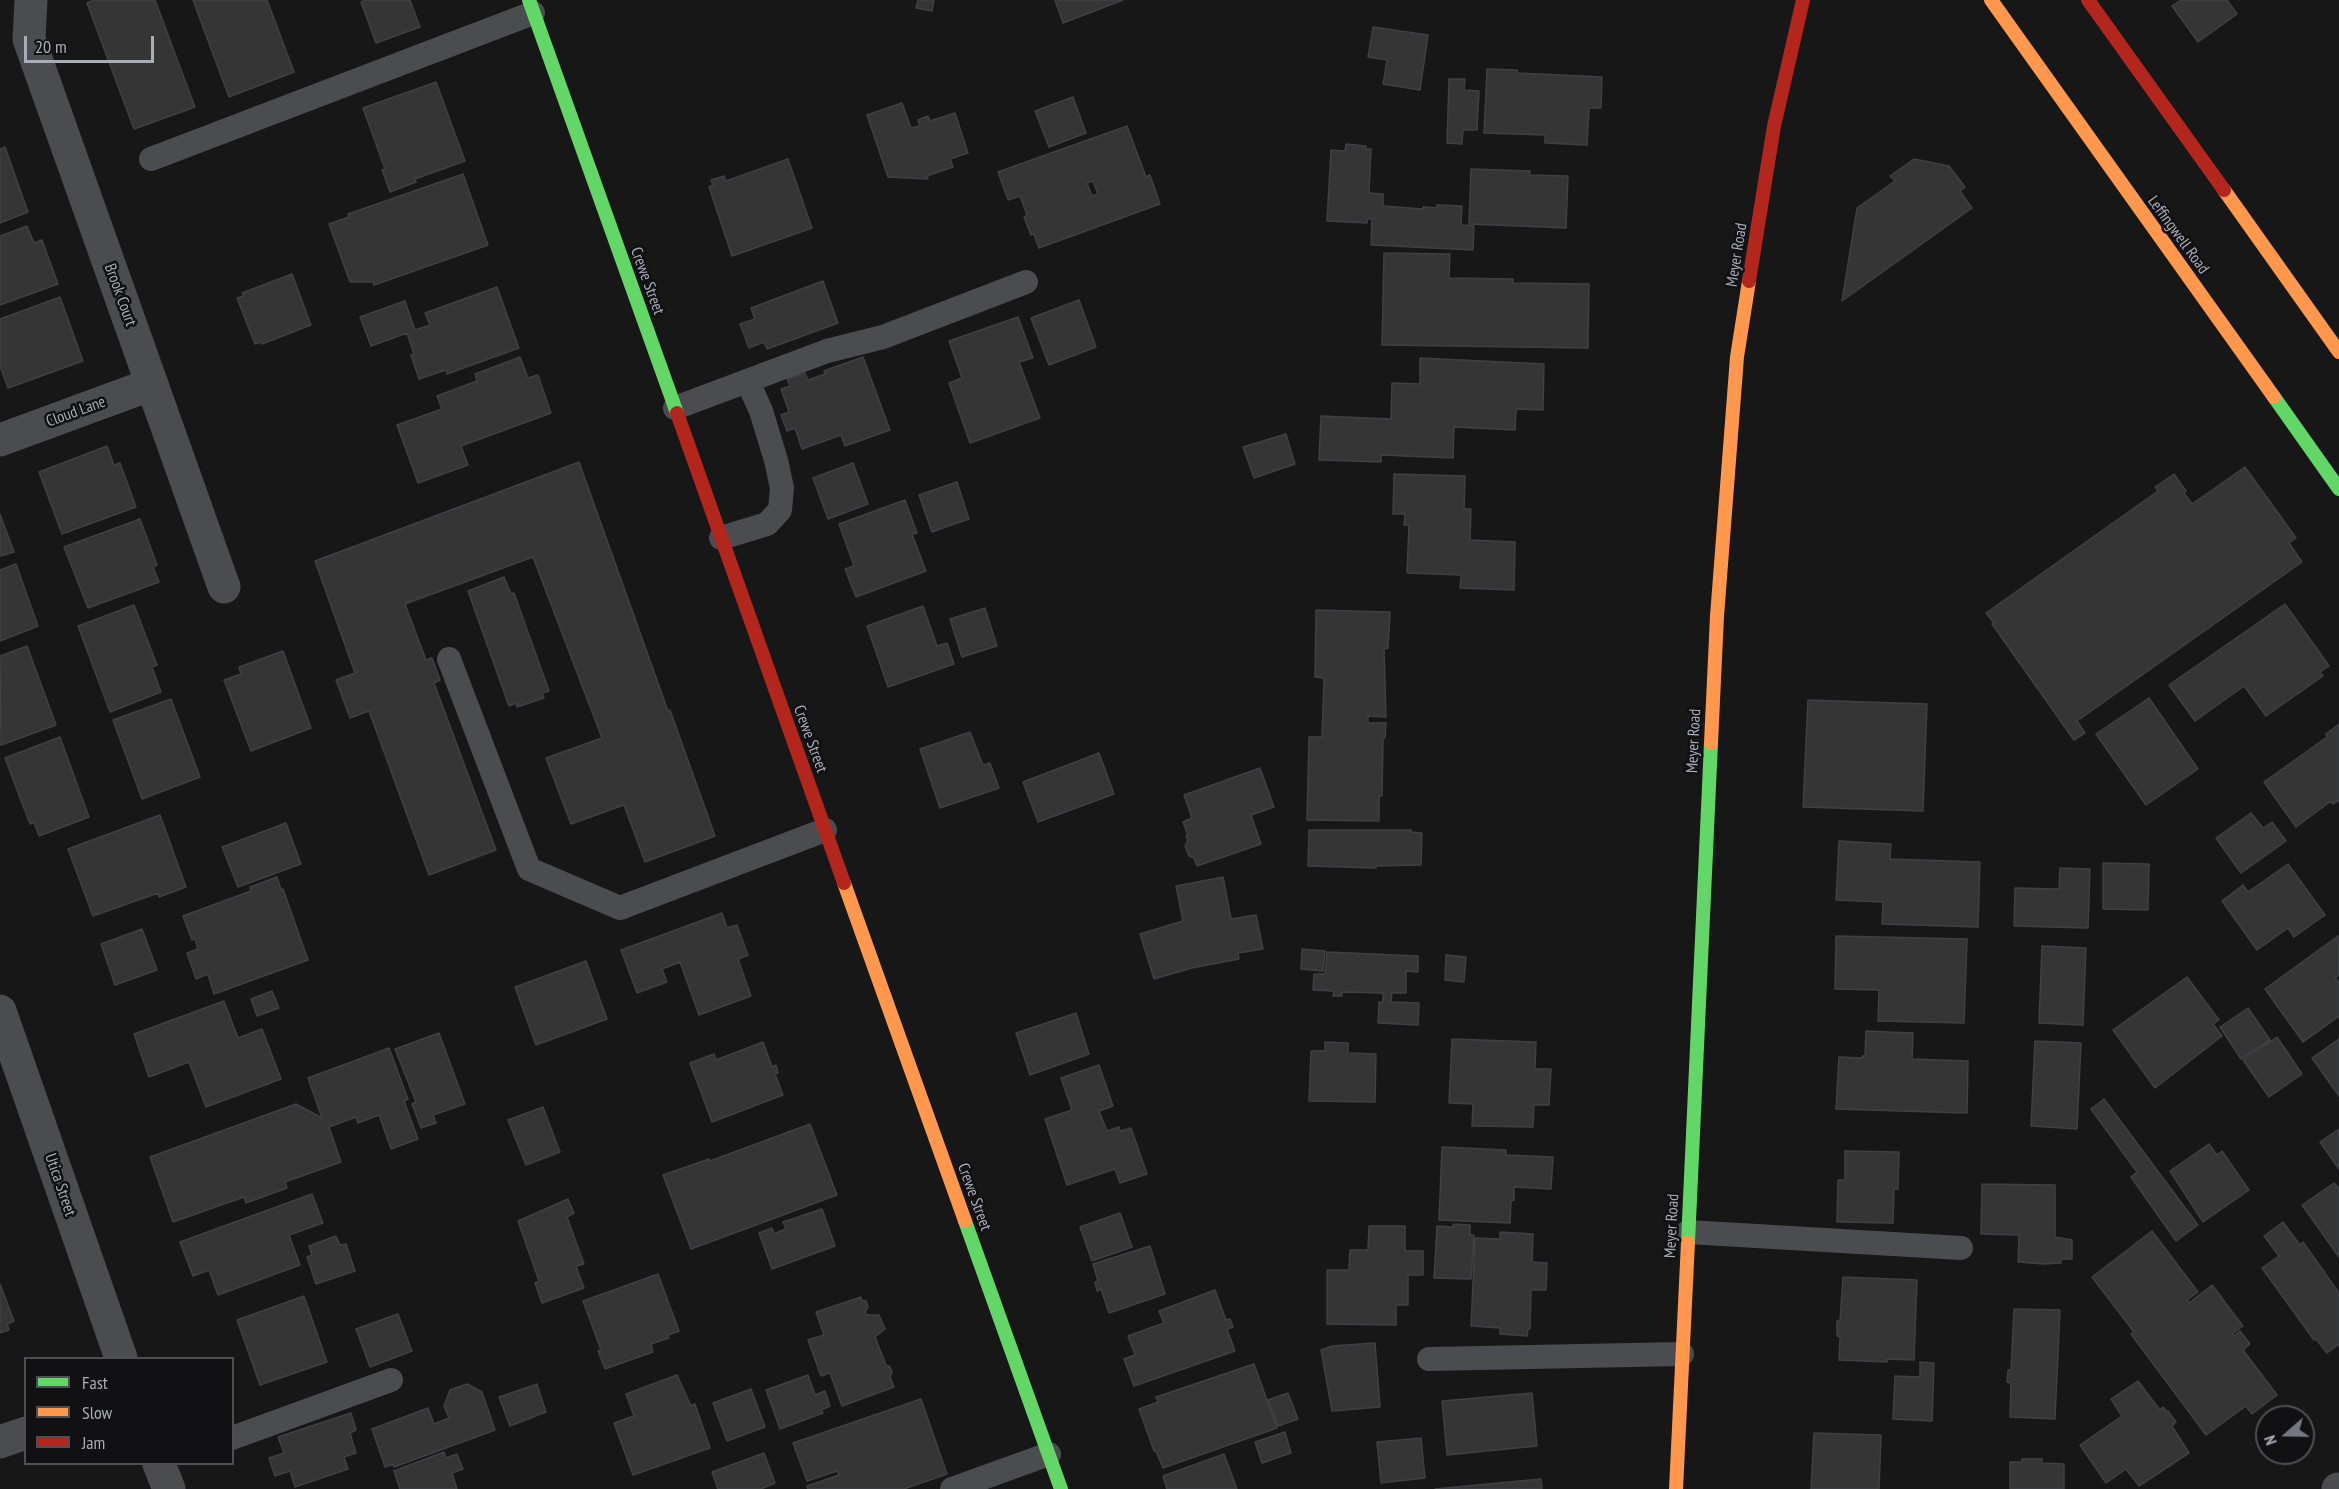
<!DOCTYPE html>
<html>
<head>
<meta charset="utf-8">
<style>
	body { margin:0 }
	#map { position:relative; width:2339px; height:1489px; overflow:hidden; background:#171717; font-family:"PT Sans Narrow",sans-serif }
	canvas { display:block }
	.legend { position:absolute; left:24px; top:1357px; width:210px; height:108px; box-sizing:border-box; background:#111113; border:2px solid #4d4f55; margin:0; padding:8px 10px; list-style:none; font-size:18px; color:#a8adb8 }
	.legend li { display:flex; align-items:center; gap:12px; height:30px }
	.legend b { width:30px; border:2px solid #4d4f55 }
	.north { position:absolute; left:2255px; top:1405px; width:60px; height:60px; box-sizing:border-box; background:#111113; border:2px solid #4d4f55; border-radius:50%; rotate:250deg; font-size:16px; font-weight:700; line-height:24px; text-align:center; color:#a8adb8 }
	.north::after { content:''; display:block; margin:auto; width:21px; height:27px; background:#757880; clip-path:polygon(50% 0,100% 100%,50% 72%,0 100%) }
	.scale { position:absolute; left:24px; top:36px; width:130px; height:27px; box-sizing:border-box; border:3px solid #a8adb8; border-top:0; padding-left:8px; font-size:18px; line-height:21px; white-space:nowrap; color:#a8adb8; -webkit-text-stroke:4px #111113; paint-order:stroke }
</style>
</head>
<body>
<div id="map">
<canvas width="2339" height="1489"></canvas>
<ul class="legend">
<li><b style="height:8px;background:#63d668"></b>Fast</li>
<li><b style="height:8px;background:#ff974d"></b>Slow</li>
<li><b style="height:8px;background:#b3261e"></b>Jam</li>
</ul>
<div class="north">N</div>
<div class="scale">20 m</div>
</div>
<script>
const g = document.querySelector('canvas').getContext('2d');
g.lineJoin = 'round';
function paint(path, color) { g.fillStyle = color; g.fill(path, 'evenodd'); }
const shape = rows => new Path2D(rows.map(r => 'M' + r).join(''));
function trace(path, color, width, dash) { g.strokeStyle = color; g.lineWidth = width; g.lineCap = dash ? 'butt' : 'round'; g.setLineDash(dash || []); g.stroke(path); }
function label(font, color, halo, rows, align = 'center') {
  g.font = font + ' "PT Sans Narrow",sans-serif'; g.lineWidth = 5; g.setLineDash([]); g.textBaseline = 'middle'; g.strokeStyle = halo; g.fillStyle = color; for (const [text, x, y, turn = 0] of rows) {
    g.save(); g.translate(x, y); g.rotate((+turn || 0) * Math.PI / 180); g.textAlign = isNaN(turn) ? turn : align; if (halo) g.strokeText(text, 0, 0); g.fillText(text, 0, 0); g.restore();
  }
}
const building = shape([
	[94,0,155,0,195,107,134,129,87,3,94,0],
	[193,0,267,0,294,72,229,97,193,0],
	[366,0,410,0,420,27,376,43,361,2,366,0],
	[918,0,934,0,932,11,916,8,918,0],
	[1055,0,1123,0,1063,23,1055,0],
	[2181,0,2227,0,2237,14,2198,42,2172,6,2181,0],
	[1373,27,1428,35,1420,90,1383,84,1387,60,1368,57,1373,27],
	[1487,69,1517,70,1517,73,1602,77,1601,108,1589,108,1587,145,1545,143,1545,135,1484,133,1487,69],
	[1449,79,1465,79,1464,90,1479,91,1477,130,1463,130,1462,144,1447,143,1449,79],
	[436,82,465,161,415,179,416,182,390,192,382,170,385,169,363,108,436,82],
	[1073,97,1086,133,1049,147,1035,111,1073,97],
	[902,103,911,128,920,126,918,120,928,116,930,121,955,113,968,153,950,159,953,167,927,176,928,179,888,177,867,115,902,103],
	[1127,126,1146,177,1150,175,1160,204,1039,248,1034,234,1031,235,1024,217,1027,215,1020,196,1008,200,998,172,1127,126],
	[1093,181,1098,194,1092,196,1087,183,1093,181],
	[1346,144,1366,146,1366,149,1371,149,1369,193,1383,194,1383,206,1423,209,1423,207,1437,208,1437,205,1462,206,1461,225,1474,226,1473,250,1371,245,1372,219,1367,219,1367,223,1327,221,1331,150,1345,151,1346,144],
	[5,147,28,212,0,223,0,149,5,147],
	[788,159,812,228,732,256,709,187,713,185,711,180,724,176,726,181,788,159],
	[1914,159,1949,166,1965,187,1960,191,1972,208,1842,301,1857,208,1895,181,1890,176,1914,159],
	[1471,169,1530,171,1530,175,1568,176,1566,228,1469,224,1471,169],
	[463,174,488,245,374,285,373,282,350,282,329,224,349,217,348,214,463,174],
	[27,226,34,243,42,240,58,284,0,305,0,236,27,226],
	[1384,253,1450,254,1449,278,1513,279,1513,283,1589,284,1588,348,1382,345,1384,253],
	[292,274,311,325,262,344,261,342,255,344,237,298,244,296,242,293,292,274],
	[823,281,838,323,767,349,764,342,749,348,740,324,755,319,751,308,823,281],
	[497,287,519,348,447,374,446,370,419,379,411,355,414,354,407,333,371,346,360,317,405,301,415,330,430,325,425,313,497,287],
	[60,297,83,361,8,388,0,366,0,319,60,297],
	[1079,300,1096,347,1049,365,1031,318,1079,300],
	[1018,317,1033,358,1019,362,1040,418,970,443,949,383,962,378,949,341,1018,317],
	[520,357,528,378,538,375,551,413,461,446,468,465,418,483,397,425,442,409,437,396,477,381,475,374,520,357],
	[863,357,890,430,845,446,841,435,802,449,795,428,787,431,781,415,789,412,781,389,790,386,787,379,805,373,808,380,825,374,824,371,863,357],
	[1420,358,1544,364,1543,410,1516,409,1515,430,1454,427,1453,458,1381,455,1381,462,1319,460,1321,416,1391,419,1392,383,1420,384,1420,358],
	[1286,434,1295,464,1254,478,1243,447,1286,434],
	[107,446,114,465,120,463,136,507,62,534,39,472,107,446],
	[579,462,668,711,670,710,715,836,645,862,624,805,571,824,546,758,602,738,533,557,405,604,426,660,432,658,440,680,434,683,496,850,429,875,369,711,350,718,336,680,355,673,315,561,579,462],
	[853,463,868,504,828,519,813,478,853,463],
	[2245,467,2296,538,2289,543,2302,562,2077,721,2085,733,2074,740,1992,624,1994,623,1986,613,2158,491,2155,487,2174,474,2186,491,2184,493,2192,504,2245,467],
	[1394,474,1465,476,1464,509,1471,509,1470,540,1515,542,1514,590,1460,588,1461,575,1407,573,1409,525,1404,525,1405,514,1393,514,1394,474],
	[957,482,969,519,932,532,919,495,957,482],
	[905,500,917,533,912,534,926,571,856,597,845,569,854,566,839,524,905,500],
	[0,514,14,552,0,556,0,514],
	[140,519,157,565,153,567,159,582,88,608,64,547,140,519],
	[16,564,38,626,0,641,0,570,16,564],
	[504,577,511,594,514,593,549,691,542,693,544,698,517,707,516,703,509,706,468,591,504,577],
	[2285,604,2329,666,2320,672,2323,676,2266,716,2244,686,2195,721,2169,685,2285,604],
	[134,605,157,665,152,667,161,692,110,712,78,626,134,605],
	[923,606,937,646,947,643,954,664,888,687,867,626,923,606],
	[985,608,997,646,962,657,950,619,985,608],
	[1316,610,1390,612,1388,648,1384,649,1386,717,1368,716,1368,723,1386,723,1385,738,1383,738,1382,796,1379,796,1379,821,1307,820,1309,737,1322,737,1324,678,1315,677,1316,610],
	[27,646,56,725,1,745,0,656,27,646],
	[283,651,311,728,251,751,224,680,241,674,239,667,283,651],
	[2149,698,2198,769,2146,805,2096,734,2149,698],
	[171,699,200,777,142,799,113,720,171,699],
	[1808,700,1927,704,1923,811,1803,807,1808,700],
	[2339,724,2339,800,2333,804,2331,801,2296,827,2264,782,2327,737,2326,734,2339,724],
	[970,732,983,765,990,763,999,788,940,808,920,749,970,732],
	[60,737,89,817,39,836,34,822,30,824,5,758,60,737],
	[1099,753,1114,794,1038,822,1023,782,1099,753],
	[1260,768,1274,807,1251,815,1261,844,1197,866,1194,858,1189,856,1185,846,1188,840,1186,836,1188,835,1183,822,1192,818,1184,795,1260,768],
	[2251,813,2263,828,2272,822,2286,841,2241,873,2216,838,2251,813],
	[160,815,186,887,159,897,158,893,93,916,68,849,160,815],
	[286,823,301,864,238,887,222,847,286,823],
	[1309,830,1411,830,1411,832,1422,833,1421,865,1376,866,1376,868,1308,866,1309,830],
	[1839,841,1891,844,1890,859,1980,862,1978,927,1882,924,1883,902,1836,900,1839,841],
	[2103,863,2149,864,2148,910,2103,909,2103,863],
	[2288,864,2325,915,2294,937,2288,928,2257,950,2222,901,2243,885,2248,892,2288,864],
	[2060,868,2090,869,2088,928,2014,926,2015,888,2059,889,2060,868],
	[277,877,281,890,283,889,308,960,214,994,208,974,196,979,187,953,198,949,195,939,192,940,183,916,251,891,250,887,277,877],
	[1223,877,1231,919,1256,915,1263,949,1238,953,1239,959,1192,968,1154,979,1140,934,1183,921,1176,886,1223,877],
	[722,913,727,928,737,925,748,955,738,959,751,996,699,1015,680,962,662,969,667,982,637,993,621,950,722,913],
	[142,929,157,970,115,985,101,944,142,929],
	[1836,936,1967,939,1964,1023,1878,1021,1879,990,1835,989,1836,936],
	[2338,936,2339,975,2335,978,2339,983,2339,1016,2303,1042,2265,989,2338,936],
	[2042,946,2086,948,2083,1025,2039,1023,2042,946],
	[1302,949,1325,951,1323,971,1301,969,1302,949],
	[1327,952,1418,956,1418,972,1406,971,1406,993,1392,993,1391,1002,1419,1003,1418,1025,1378,1023,1379,1002,1383,1002,1383,993,1342,992,1342,996,1333,996,1334,991,1313,990,1314,974,1325,974,1327,952],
	[1446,955,1466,957,1464,982,1445,980,1446,955],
	[586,961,607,1019,536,1045,515,987,586,961],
	[2187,977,2219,1020,2213,1024,2222,1036,2155,1088,2113,1030,2187,977],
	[272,991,279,1008,257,1016,251,999,272,991],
	[224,1001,238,1038,262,1029,281,1079,206,1107,189,1062,149,1077,134,1034,224,1001],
	[2248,1008,2270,1040,2241,1059,2220,1027,2248,1008],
	[1076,1013,1089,1054,1030,1075,1016,1033,1076,1013],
	[1866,1031,1913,1033,1912,1059,1968,1061,1967,1113,1836,1109,1839,1057,1862,1058,1862,1056,1865,1056,1866,1031],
	[439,1033,465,1104,433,1115,436,1123,421,1128,412,1104,416,1102,395,1049,439,1033],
	[2277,1037,2302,1074,2269,1097,2243,1060,2277,1037],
	[1452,1039,1536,1042,1535,1069,1551,1069,1549,1105,1534,1105,1533,1127,1472,1126,1473,1104,1449,1103,1452,1039],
	[2339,1039,2339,1096,2312,1058,2339,1039],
	[2035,1041,2081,1043,2077,1129,2031,1126,2035,1041],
	[763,1042,772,1067,776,1065,778,1073,775,1074,783,1095,712,1122,690,1063,714,1054,716,1060,763,1042],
	[1325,1042,1348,1043,1348,1053,1376,1054,1375,1102,1309,1101,1311,1051,1325,1051,1325,1042],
	[389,1048,408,1099,404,1101,418,1139,391,1149,379,1115,358,1123,356,1117,329,1127,341,1162,285,1182,287,1188,246,1203,244,1197,173,1222,150,1157,296,1104,322,1118,308,1078,389,1048],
	[1099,1065,1113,1106,1099,1111,1107,1131,1119,1127,1120,1131,1131,1128,1147,1174,1120,1183,1115,1169,1067,1185,1045,1119,1072,1110,1061,1078,1099,1065],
	[2104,1099,2198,1225,2176,1241,2131,1177,2137,1172,2091,1109,2104,1099],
	[543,1107,560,1152,526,1165,508,1120,543,1107],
	[810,1124,837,1195,691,1249,663,1175,709,1159,710,1161,810,1124],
	[2339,1129,2339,1169,2320,1142,2339,1129],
	[2209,1144,2217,1155,2222,1151,2249,1190,2203,1222,2170,1171,2209,1144],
	[1442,1147,1506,1150,1506,1155,1553,1157,1551,1189,1514,1187,1514,1200,1511,1201,1510,1223,1439,1220,1442,1147],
	[1845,1151,1899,1152,1898,1189,1894,1189,1893,1223,1837,1222,1838,1180,1845,1180,1845,1151],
	[2334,1183,2339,1189,2339,1257,2302,1205,2334,1183],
	[1982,1184,2055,1185,2055,1237,2072,1240,2072,1259,2061,1259,2061,1263,2044,1264,2018,1262,2019,1235,1981,1234,1982,1184],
	[312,1194,323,1223,289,1235,300,1265,218,1295,209,1270,193,1276,180,1242,312,1194],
	[568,1199,574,1213,567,1217,584,1264,576,1266,584,1288,542,1303,535,1283,539,1281,518,1221,568,1199],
	[822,1209,835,1246,772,1269,759,1233,772,1228,774,1234,786,1229,783,1222,822,1209],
	[1120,1213,1132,1247,1092,1261,1080,1227,1120,1213],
	[2283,1222,2300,1245,2303,1242,2339,1293,2339,1344,2327,1353,2316,1339,2314,1340,2262,1268,2279,1256,2264,1236,2283,1222],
	[1453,1224,1470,1225,1470,1235,1474,1235,1471,1279,1434,1278,1437,1226,1454,1227,1453,1224],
	[1369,1226,1405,1226,1405,1251,1423,1251,1423,1275,1408,1275,1408,1305,1396,1305,1396,1325,1327,1324,1327,1270,1349,1270,1350,1250,1368,1250,1369,1226],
	[2152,1231,2198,1292,2187,1300,2189,1303,2212,1285,2243,1326,2232,1334,2234,1336,2240,1331,2250,1344,2243,1350,2277,1395,2252,1414,2246,1406,2206,1435,2131,1334,2134,1332,2092,1277,2152,1231],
	[1500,1232,1533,1234,1532,1262,1547,1263,1546,1290,1531,1290,1530,1329,1528,1329,1527,1336,1500,1334,1500,1328,1471,1326,1475,1238,1500,1239,1500,1232],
	[336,1236,340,1245,346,1244,355,1271,316,1284,307,1257,312,1255,309,1246,336,1236],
	[1150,1246,1165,1294,1109,1313,1101,1289,1097,1291,1095,1282,1098,1281,1093,1264,1150,1246],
	[658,1274,679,1331,668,1335,669,1338,651,1344,653,1352,605,1369,598,1351,601,1350,583,1301,658,1274],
	[1843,1277,1917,1280,1914,1360,1887,1359,1887,1362,1839,1360,1840,1337,1837,1336,1837,1321,1840,1321,1843,1277],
	[0,1284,14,1321,7,1324,9,1330,0,1333,0,1284],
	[1215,1290,1226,1320,1230,1319,1233,1327,1227,1329,1235,1351,1134,1386,1124,1359,1135,1355,1128,1336,1164,1323,1159,1311,1215,1290],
	[304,1296,327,1362,260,1385,237,1320,304,1296],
	[861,1297,861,1300,866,1301,868,1307,865,1312,867,1315,879,1315,885,1329,875,1337,886,1365,890,1367,892,1372,890,1377,894,1387,842,1406,830,1373,821,1376,808,1340,824,1335,816,1312,861,1297],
	[2014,1309,2060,1310,2055,1419,2010,1417,2011,1383,2007,1382,2008,1370,2011,1370,2014,1309],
	[398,1314,412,1351,370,1367,356,1329,398,1314],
	[1375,1343,1380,1407,1332,1411,1321,1350,1332,1346,1375,1343],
	[1920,1362,1934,1363,1932,1421,1893,1419,1895,1376,1920,1377,1920,1362],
	[1254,1364,1277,1428,1163,1468,1156,1451,1154,1451,1139,1409,1158,1402,1156,1397,1254,1364],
	[677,1375,691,1406,695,1404,710,1448,633,1475,614,1423,634,1416,626,1394,677,1375],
	[808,1375,815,1395,825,1391,830,1406,821,1410,823,1413,780,1429,766,1390,808,1375],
	[2138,1381,2160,1410,2163,1407,2167,1412,2168,1411,2176,1422,2172,1426,2189,1453,2139,1486,2126,1469,2106,1483,2080,1445,2122,1416,2111,1399,2138,1381],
	[467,1384,482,1392,495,1430,394,1467,393,1464,385,1467,372,1429,428,1408,434,1424,449,1418,444,1406,450,1390,467,1384],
	[537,1384,546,1412,510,1426,499,1397,537,1384],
	[751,1389,765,1427,727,1441,713,1403,751,1389],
	[1288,1393,1298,1419,1278,1426,1268,1400,1288,1393],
	[1532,1393,1537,1446,1447,1455,1442,1401,1532,1393],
	[921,1399,947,1474,904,1489,808,1489,807,1486,839,1475,837,1471,807,1481,793,1443,921,1399],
	[351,1413,356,1430,350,1433,356,1453,344,1457,348,1469,295,1487,290,1471,275,1476,269,1458,284,1453,278,1437,351,1413],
	[1285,1432,1291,1453,1262,1463,1255,1442,1285,1432],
	[1814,1433,1881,1435,1879,1489,1811,1489,1814,1433],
	[1421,1438,1425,1478,1381,1483,1377,1442,1421,1438],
	[444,1452,446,1458,457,1454,463,1469,452,1473,457,1489,400,1489,394,1471,444,1452],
	[764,1453,775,1483,761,1489,718,1489,712,1472,764,1453],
	[1224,1454,1237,1489,1167,1489,1163,1476,1224,1454],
	[2022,1459,2042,1459,2042,1463,2064,1464,2064,1489,2010,1489,2010,1462,2022,1462,2022,1459],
	[1541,1479,1542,1489,1435,1489,1541,1479]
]);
paint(building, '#353536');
trace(building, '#3f4043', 1.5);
trace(shape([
	[151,159,533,13],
	[675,408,827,351,883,337,1026,282],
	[721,538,767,524,780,510,782,488,776,460,761,411,748,382],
	[449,659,529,869,620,908,825,830],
	[1688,1232,1961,1248],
	[1429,1359,1682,1354],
	[232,1438,391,1380],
	[952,1489,1049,1454]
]), '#4b4c50', 24);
trace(shape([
	[31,0,29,39,224,587],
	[0,440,152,384],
	[0,1011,121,1358],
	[0,1442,26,1433],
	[159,1464,169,1489],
	[2338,1489,2339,1489]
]), '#4b4c50', 33);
trace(shape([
	[529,0,677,413],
	[2274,397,2339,489],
	[965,1221,1061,1489],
	[1688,1242,1711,743]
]), '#63d668', 14);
trace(shape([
	[1991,0,2274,397],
	[2224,190,2339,352],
	[1711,743,1717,616,1737,357,1749,281],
	[844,883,965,1221],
	[1676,1489,1688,1242]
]), '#ff974d', 14);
trace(shape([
	[2088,0,2224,190],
	[1749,281,1774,126,1803,0],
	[677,413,844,883]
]), '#b3261e', 14);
label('16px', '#a8adb8', '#111113', [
	["Leffingwell Road",2178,235,54],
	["Meyer Road",1737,255,-81],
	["Crewe Street",647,281,70],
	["Brook Court",120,295,70],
	["Cloud Lane",76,412,-20],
	["Crewe Street",810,739,70],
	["Meyer Road",1694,741,-87],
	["Utica Street",60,1185,71],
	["Crewe Street",974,1197,70],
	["Meyer Road",1672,1226,-87]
]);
</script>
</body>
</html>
